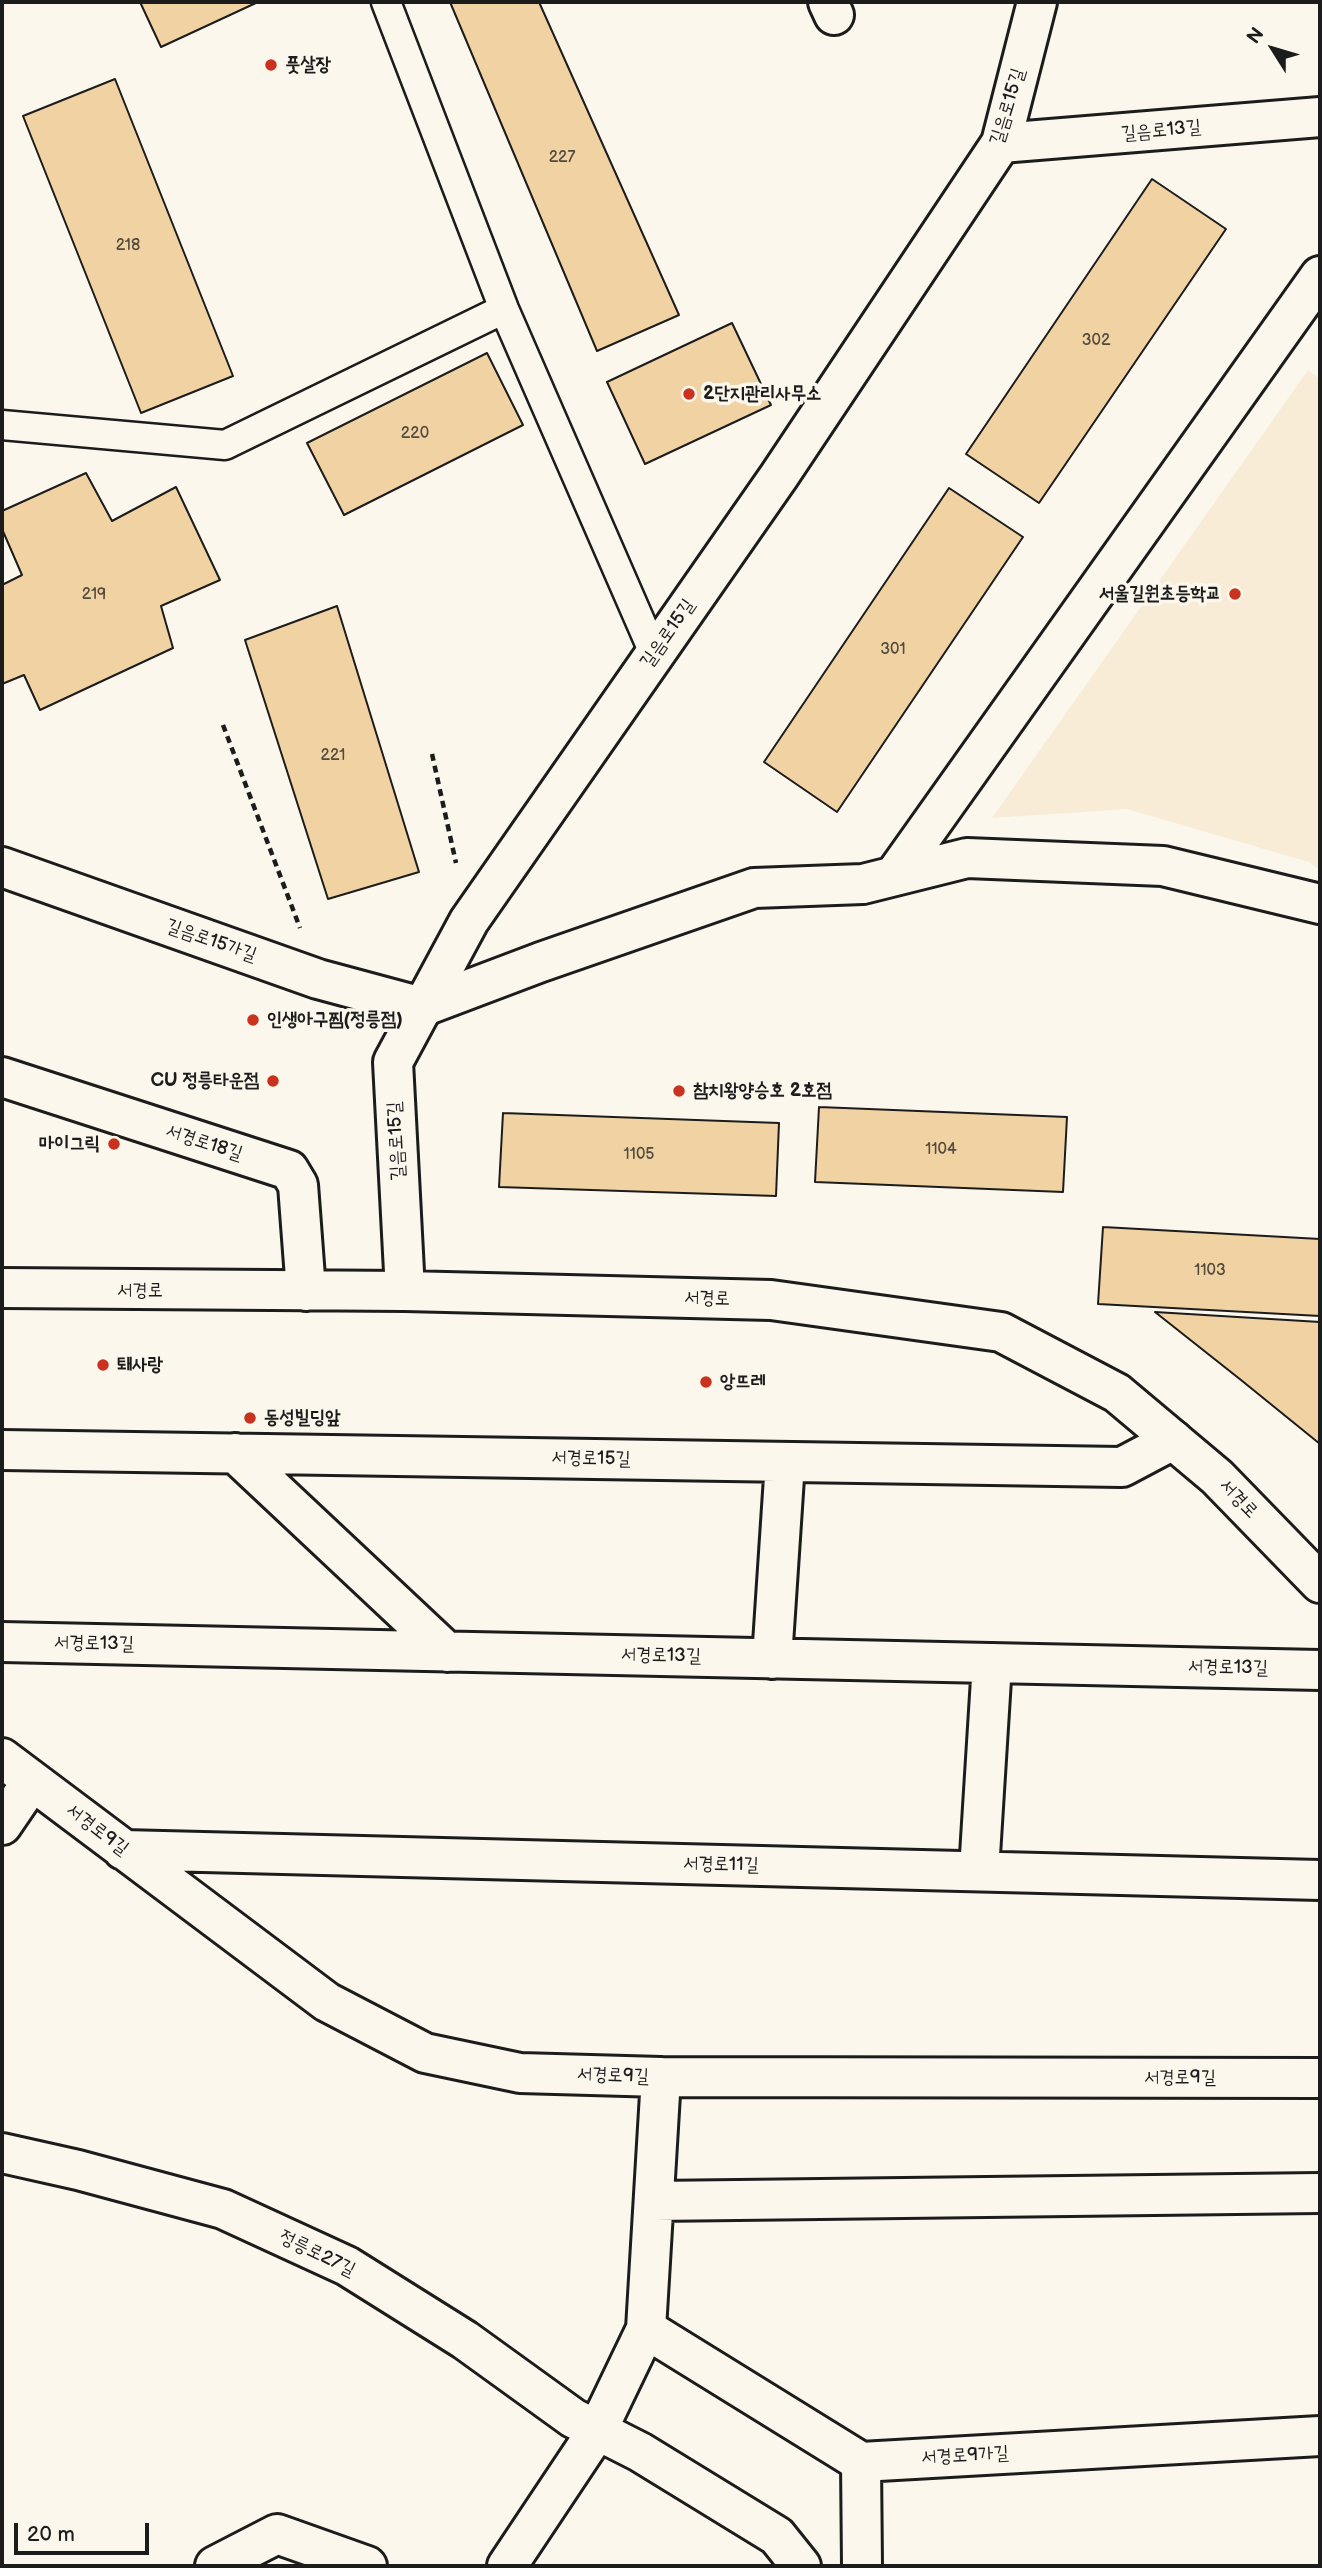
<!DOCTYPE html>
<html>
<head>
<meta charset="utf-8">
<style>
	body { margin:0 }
	#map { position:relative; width:1322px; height:2568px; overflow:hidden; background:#fbf7ec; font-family:"Balsamiq Sans",sans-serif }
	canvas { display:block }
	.frame { position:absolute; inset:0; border:4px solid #1c1c1c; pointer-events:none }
	.north { position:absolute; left:1238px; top:14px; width:70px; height:70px; -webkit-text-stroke:5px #fbf7ec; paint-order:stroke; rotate:307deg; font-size:19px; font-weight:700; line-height:28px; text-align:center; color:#1c1c1c }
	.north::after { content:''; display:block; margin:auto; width:24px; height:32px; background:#1c1c1c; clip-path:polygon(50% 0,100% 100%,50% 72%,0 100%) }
	.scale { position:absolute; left:14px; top:2523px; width:135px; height:32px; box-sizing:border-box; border:4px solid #1c1c1c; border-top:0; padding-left:9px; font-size:21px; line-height:24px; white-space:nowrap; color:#1c1c1c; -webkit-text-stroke:5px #fbf7ec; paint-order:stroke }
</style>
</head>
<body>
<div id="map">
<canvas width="1322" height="2568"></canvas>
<div class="frame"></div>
<div class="north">N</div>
<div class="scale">20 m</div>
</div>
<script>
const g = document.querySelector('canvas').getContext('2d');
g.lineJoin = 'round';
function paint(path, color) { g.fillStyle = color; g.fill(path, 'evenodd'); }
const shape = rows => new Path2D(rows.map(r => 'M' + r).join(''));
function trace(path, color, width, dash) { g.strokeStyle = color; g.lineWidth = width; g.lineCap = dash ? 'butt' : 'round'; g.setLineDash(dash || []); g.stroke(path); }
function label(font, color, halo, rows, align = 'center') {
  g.font = font + ' "Balsamiq Sans","Poor Story",sans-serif'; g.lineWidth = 7; g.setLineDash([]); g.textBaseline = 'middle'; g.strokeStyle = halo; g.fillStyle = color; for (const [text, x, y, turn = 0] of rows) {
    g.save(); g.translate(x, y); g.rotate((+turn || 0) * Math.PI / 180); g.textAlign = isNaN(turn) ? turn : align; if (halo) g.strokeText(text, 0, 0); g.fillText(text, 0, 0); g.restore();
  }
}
paint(shape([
	[1308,370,1320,379,1320,870,1309,862,1127,809,992,818]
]), '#f8ecd6');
const building = shape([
	[140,2,258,2,161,47,140,2],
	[450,2,539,2,679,315,597,351,450,2],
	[115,79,233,376,141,413,23,116,115,79],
	[1152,179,1226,229,1039,503,966,454,1152,179],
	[732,323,771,405,645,464,607,382,732,323],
	[487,353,523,425,344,515,307,443,487,353],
	[86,473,112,521,176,487,220,580,161,606,173,648,40,710,24,675,2,684,2,585,22,575,2,529,2,511,86,473],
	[949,488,1023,537,837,812,764,762,949,488],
	[337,606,419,872,328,899,245,640,337,606],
	[819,1107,1067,1117,1063,1192,815,1182,819,1107],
	[503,1113,779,1123,776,1196,499,1187,503,1113],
	[1103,1227,1320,1239,1320,1316,1098,1304,1103,1227],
	[1155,1312,1320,1322,1320,1444,1241,1380,1155,1312]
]);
paint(building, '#f1d2a3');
trace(building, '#1c1c1c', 2);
const service = shape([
	[386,2,504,309,654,653],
	[2,425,225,445,504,309]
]);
const minor = shape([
	[828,2,834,15],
	[1001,143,1320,117],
	[2,867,318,979,422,1007,541,962,754,888,863,884,967,858,1163,866,1320,904],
	[894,876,1320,276],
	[2,1077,289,1170,298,1185,306,1291],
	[2,1288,405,1291],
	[2,1450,1122,1467,1173,1440],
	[235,1453,447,1652],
	[2,1642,1320,1670],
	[772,1659,785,1462],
	[2,1758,327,2002,425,2053,520,2073,661,2077,1320,2078],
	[2,1825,32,1781],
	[123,1850,1320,1880],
	[979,1871,992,1663],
	[2,2153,78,2170,223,2209,347,2266,465,2340,573,2418,640,2452,777,2536,801,2566],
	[654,2201,1320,2193],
	[646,2329,861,2462,1320,2436],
	[861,2462,862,2566],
	[215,2566,277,2534,367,2566],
	[507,2566,597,2431,646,2329,661,2077]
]);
const tertiary = shape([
	[1037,2,1001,143,779,476,469,921,393,1062,405,1291,771,1300,1001,1332,1117,1393,1217,1477,1320,1583]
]);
trace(service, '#1c1c1c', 33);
trace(minor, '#1c1c1c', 44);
trace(tertiary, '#1c1c1c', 44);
trace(shape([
	[223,725,300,928],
	[432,754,456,863]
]), '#1c1c1c', 4.5, [7, 5]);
trace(service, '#fbf7ec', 28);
trace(minor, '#fbf7ec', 38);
trace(tertiary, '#fbf7ec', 38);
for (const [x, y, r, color] of [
	[271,65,7,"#c8321e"],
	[689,394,7,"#c8321e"],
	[1235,594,7,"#c8321e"],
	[253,1020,7,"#c8321e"],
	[273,1081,7,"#c8321e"],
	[679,1091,7,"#c8321e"],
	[114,1144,7,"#c8321e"],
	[103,1365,7,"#c8321e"],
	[706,1382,7,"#c8321e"],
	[250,1418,7,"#c8321e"]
]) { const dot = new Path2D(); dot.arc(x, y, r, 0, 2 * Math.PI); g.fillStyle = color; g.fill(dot); trace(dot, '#fbf7ec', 2.5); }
label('16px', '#514a3e', null, [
	["227",562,158],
	["218",128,246],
	["302",1096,341],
	["220",415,434],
	["219",94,595],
	["301",893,650],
	["221",333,756],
	["1104",941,1150],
	["1105",639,1155],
	["1103",1210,1271]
]);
label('bold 19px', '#1c1c1c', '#fbf7ec', [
	["풋살장",285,65],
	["2단지관리사무소",703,394],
	["서울길원초등학교",1221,594,"right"],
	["인생아구찜(정릉점)",267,1020],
	["CU 정릉타운점",259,1081,"right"],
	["참치왕양승호 2호점",693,1091],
	["마이그릭",100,1144,"right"],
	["퇘사랑",117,1365],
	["앙뜨레",720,1382],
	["동성빌딩앞",264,1418]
], 'left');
label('19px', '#1c1c1c', '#fbf7ec', [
	["길음로15길",1008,107,-73],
	["길음로13길",1161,131,-5],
	["길음로15길",668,634,-55],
	["길음로15가길",211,941,19],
	["길음로15길",397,1141,-93],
	["서경로18길",204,1143,18],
	["서경로",140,1291],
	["서경로",707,1299,1],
	["서경로15길",591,1459,1],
	["서경로",1238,1499,46],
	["서경로13길",94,1644,1],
	["서경로13길",661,1656,1],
	["서경로13길",1228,1668,1],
	["서경로9길",97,1830,37],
	["서경로11길",721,1865,1],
	["서경로9길",613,2076,2],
	["서경로9길",1180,2078],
	["정릉로27길",317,2254,26],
	["서경로9가길",965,2456,-3]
]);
</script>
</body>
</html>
